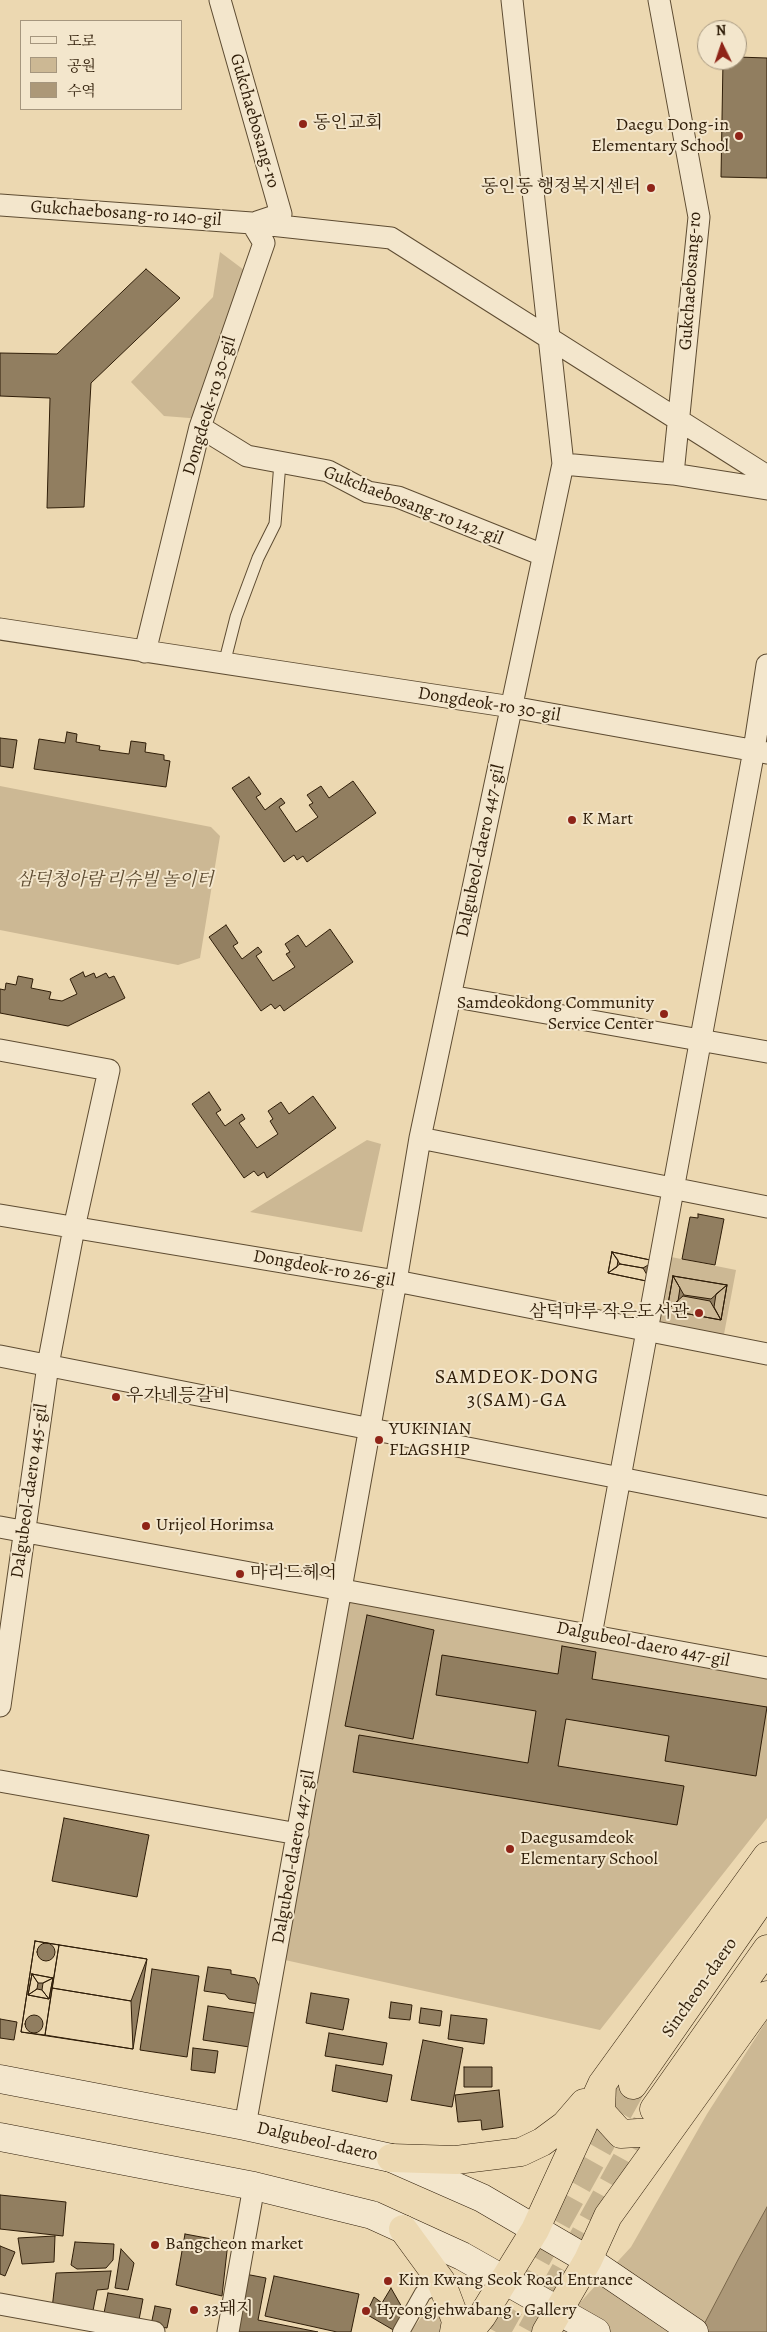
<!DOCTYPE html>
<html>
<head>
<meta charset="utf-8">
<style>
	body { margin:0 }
	#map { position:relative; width:767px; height:2332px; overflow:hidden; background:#ecd8b1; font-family:Alegreya,"Noto Serif KR",serif }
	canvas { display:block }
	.legend { position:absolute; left:20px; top:20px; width:162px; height:90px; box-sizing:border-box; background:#f3e6cc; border:1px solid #a5967e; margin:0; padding:6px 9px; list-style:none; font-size:15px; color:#2f1d08 }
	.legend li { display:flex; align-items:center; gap:10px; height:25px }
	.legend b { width:25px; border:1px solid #a5967e }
	.north { position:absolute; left:697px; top:20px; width:50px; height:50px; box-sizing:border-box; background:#f3e6cc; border:1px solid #a5967e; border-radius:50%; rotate:356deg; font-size:14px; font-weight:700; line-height:20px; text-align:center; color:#2f1d08 }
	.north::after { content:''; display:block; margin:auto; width:18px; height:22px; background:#8f2418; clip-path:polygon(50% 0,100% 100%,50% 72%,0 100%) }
</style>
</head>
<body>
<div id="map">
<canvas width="767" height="2332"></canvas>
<ul class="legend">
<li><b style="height:6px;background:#f3e6cc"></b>도로</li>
<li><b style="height:14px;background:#ccb894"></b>공원</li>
<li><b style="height:14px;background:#ac9878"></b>수역</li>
</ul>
<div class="north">N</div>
</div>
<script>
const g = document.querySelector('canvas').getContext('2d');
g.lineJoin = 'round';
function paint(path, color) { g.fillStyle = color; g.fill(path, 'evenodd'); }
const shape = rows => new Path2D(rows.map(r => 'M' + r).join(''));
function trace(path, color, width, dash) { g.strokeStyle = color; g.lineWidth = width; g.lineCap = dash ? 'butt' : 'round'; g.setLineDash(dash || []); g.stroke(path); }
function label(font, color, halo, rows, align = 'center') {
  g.font = font + ' Alegreya,"Noto Serif KR",serif'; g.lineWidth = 4; g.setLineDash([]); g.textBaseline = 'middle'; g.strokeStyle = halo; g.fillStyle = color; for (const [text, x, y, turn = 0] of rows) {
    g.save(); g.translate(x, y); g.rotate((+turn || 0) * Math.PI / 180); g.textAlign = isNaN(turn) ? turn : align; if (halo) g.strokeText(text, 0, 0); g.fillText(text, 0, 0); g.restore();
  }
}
paint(shape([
	[220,252,244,270,202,419,164,416,131,382,213,297],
	[0,786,211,827,220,836,200,958,178,965,0,930],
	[367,1140,381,1144,362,1232,250,1212],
	[661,1255,736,1270,722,1345,647,1330],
	[341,1589,767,1668,767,1818,600,2030,276,1958],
	[767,2020,767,2207,700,2332,553,2332,631,2247,707,2114],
	[428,2309,445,2321,443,2332,410,2332]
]), '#ccb894');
const water = shape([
	[767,2207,767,2332,700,2332,740,2256,767,2207]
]);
paint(water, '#ac9878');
trace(water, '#7a674b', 1);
const building = shape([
	[737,57,767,58,767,178,721,177,723,60,737,60,737,57],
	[146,269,180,298,91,383,84,507,47,508,50,398,0,396,0,353,57,354,146,269],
	[67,732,77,734,76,742,100,746,99,750,129,754,131,741,146,743,145,752,164,755,164,760,170,761,166,787,34,769,39,739,65,743,67,732],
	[0,738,17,740,13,768,0,766,0,738],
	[249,777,261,794,256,797,265,810,281,798,285,803,279,807,296,832,318,817,309,805,313,803,307,795,321,786,329,798,353,781,376,813,307,862,303,856,297,860,294,855,284,862,232,788,249,777],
	[226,925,238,943,233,946,242,959,258,947,262,952,256,956,273,981,295,967,286,954,290,952,285,944,298,935,306,947,330,929,353,962,284,1011,280,1005,275,1009,271,1004,261,1011,209,937,226,925],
	[83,972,85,977,94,973,96,978,106,973,109,978,114,976,125,998,68,1026,0,1013,0,989,5,990,6,983,16,985,18,976,33,979,31,988,51,992,49,999,62,1001,77,994,70,979,83,972],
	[209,1092,221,1110,216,1113,225,1126,242,1114,245,1119,239,1123,257,1148,278,1134,270,1121,273,1119,268,1111,281,1102,289,1114,313,1096,336,1128,267,1178,264,1172,258,1176,254,1171,244,1178,192,1104,209,1092],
	[698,1214,724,1219,715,1265,682,1259,690,1217,698,1218,698,1214],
	[612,1252,655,1261,651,1282,608,1273,612,1252],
	[612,1252,618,1260,617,1267,608,1273,612,1252],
	[612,1252,655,1261,643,1268,620,1264,612,1252],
	[620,1264,643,1268,651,1282,608,1273,620,1264],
	[673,1276,727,1285,721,1320,667,1310,673,1276],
	[673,1276,727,1285,711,1299,684,1295,673,1276],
	[673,1276,680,1288,678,1301,667,1310,673,1276],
	[727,1285,721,1320,714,1307,716,1294,727,1285],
	[683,1296,710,1301,721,1320,667,1310,683,1296],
	[367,1615,434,1630,413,1739,345,1726,367,1615],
	[562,1646,596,1652,592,1679,767,1707,756,1776,665,1761,669,1736,566,1719,558,1766,684,1786,677,1825,353,1772,359,1735,528,1763,536,1711,436,1695,442,1655,558,1674,562,1646],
	[64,1818,149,1835,137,1897,52,1881,64,1818],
	[35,1941,147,1959,133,2049,21,2032,35,1941],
	[35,1941,59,1945,45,2035,21,2032,35,1941],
	'37 1952a9 9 0 1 1 18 0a9 9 0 1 1-18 0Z',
	[59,1945,147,1959,131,2001,52,1988,59,1945],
	[208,1967,231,1970,231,1974,255,1978,261,1989,258,2004,229,1999,225,1994,204,1991,208,1967],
	[152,1969,199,1976,187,2057,140,2050,152,1969],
	[32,1974,53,1978,49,1999,28,1995,32,1974],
	[32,1974,38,1983,37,1989,28,1995,32,1974],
	[32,1974,53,1978,43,1983,38,1983,32,1974],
	[53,1978,49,1999,42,1990,43,1983,53,1978],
	[52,1988,131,2001,133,2049,45,2035,52,1988],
	[37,1989,42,1990,49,1999,28,1995,37,1989],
	[311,1993,349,1999,343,2030,306,2023,311,1993],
	[391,2002,412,2005,410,2020,389,2018,391,2002],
	[208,2006,261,2014,256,2048,203,2040,208,2006],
	[421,2008,442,2011,440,2026,419,2023,421,2008],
	[451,2015,487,2019,484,2044,448,2039,451,2015],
	'25 2024a9 9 0 1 1 18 0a9 9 0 1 1-18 0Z',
	[0,2019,17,2022,14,2040,0,2038,0,2019],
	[329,2033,387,2043,383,2065,325,2056,329,2033],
	[423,2040,463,2048,452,2107,411,2100,423,2040],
	[193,2048,218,2051,215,2073,191,2070,193,2048],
	[336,2065,392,2075,387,2102,332,2091,336,2065],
	[464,2067,492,2067,492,2087,464,2087,464,2067],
	[499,2090,503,2127,482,2130,481,2120,458,2122,455,2095,499,2090],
	[0,2195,66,2202,63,2236,0,2229,0,2195],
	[185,2234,228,2242,222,2296,176,2285,185,2234],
	[55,2236,54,2262,22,2264,18,2238,55,2236],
	[75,2242,114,2244,113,2260,106,2268,77,2269,71,2265,75,2242],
	[0,2246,15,2252,5,2276,0,2274,0,2246],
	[121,2249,134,2263,128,2290,115,2288,121,2249],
	[111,2271,108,2289,97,2290,92,2316,52,2309,56,2273,111,2271],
	[245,2274,266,2278,258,2320,318,2332,234,2332,245,2274],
	[274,2276,359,2294,351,2332,337,2332,265,2316,274,2276],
	[391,2288,407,2316,395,2331,366,2314,374,2297,382,2303,391,2288],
	[108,2293,143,2299,138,2325,103,2318,108,2293],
	[155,2306,171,2309,167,2328,151,2325,155,2306]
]);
paint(building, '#917e60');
trace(building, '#2f1d08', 1);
trace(shape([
	[496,2332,633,2085],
	[531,2332,651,2115]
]), '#c6b38f', 28, [28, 14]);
const service = shape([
	[224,664,236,617,258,558,275,524,280,463]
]);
const pedestrian = shape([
	[401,2332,423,2293,428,2290]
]);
const minor = shape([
	[220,0,281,214,257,222],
	[659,0,699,217,673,474],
	[0,205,252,223,391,238,767,476],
	[200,427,247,456,328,471,368,492,398,497,543,555],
	[563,464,673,474,767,489],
	[0,629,512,707,767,753],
	[145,652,200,427,264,243,252,223],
	[450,996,767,1052],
	[0,1050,109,1070,74,1228,48,1365,0,1706],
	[420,1138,767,1207],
	[0,1215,396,1281,767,1354],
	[0,1356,767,1507],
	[0,1527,767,1668],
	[591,1635,754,750,767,665],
	[0,1781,298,1834],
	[245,2126,396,1281,420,1138,563,464,512,0],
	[0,2304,154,2332],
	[228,2332,254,2186]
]);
const secondary = shape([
	[0,2079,245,2126,391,2158,482,2198,588,2260,694,2332],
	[0,2137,254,2186,372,2215,462,2256,596,2332]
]);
const trunk = shape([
	[602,2084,601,2112,621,2134,655,2132,675,2115],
	[633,2085,767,1892],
	[654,2109,767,1949],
	[391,2158,456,2160,521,2152,542,2142,565,2125,584,2103],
	[403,2229,441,2281,456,2321,454,2332],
	[469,2332,482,2316,535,2230,602,2084,767,1856],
	[546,2332,588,2260,608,2216,767,1995]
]);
trace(service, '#5e4c32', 13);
trace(pedestrian, '#5e4c32', 18);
trace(minor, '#5e4c32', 23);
trace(secondary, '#2f1d08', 29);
trace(trunk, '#2f1d08', 29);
trace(service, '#f3e6cc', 11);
trace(pedestrian, '#f3e6cc', 16);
trace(minor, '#f3e6cc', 21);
trace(secondary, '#f3e6cc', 28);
trace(trunk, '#ecd8b1', 28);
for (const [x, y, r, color] of [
	[303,124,5,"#8f2418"],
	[739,136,5,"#8f2418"],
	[651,188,5,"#8f2418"],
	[572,820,5,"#8f2418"],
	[664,1014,5,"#8f2418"],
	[699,1313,5,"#8f2418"],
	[116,1397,5,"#8f2418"],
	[379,1440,5,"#8f2418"],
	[146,1526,5,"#8f2418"],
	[240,1574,5,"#8f2418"],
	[510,1849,5,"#8f2418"],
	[155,2245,5,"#8f2418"],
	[388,2281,5,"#8f2418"],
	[194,2310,5,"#8f2418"],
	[366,2311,5,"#8f2418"]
]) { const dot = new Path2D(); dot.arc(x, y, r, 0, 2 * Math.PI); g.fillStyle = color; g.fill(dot); trace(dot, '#f3e6cc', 2); }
label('18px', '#2f1d08', '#f3e6cc', [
	["Gukchaebosang-ro",254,121,74],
	["Gukchaebosang-ro 140-gil",126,214,4],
	["Gukchaebosang-ro",691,281,-86],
	["Dongdeok-ro 30-gil",210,406,-73],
	["Gukchaebosang-ro 142-gil",413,506,21],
	["Dongdeok-ro 30-gil",489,705,9],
	["Dalgubeol-daero 447-gil",481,851,-78],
	["Dongdeok-ro 26-gil",324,1269,10],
	["Dalgubeol-daero 445-gil",30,1491,-82],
	["Dalgubeol-daero 447-gil",643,1645,11],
	["Dalgubeol-daero 447-gil",294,1857,-80],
	["Sincheon-daero",700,1988,-55],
	["Dalgubeol-daero",317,2142,13]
]);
label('18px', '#2f1d08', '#f3e6cc', [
	["동인교회",313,124],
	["Daegu Dong-in",729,126,"right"],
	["Elementary School",729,147,"right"],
	["동인동 행정복지센터",641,188,"right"],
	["K Mart",582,820],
	["Samdeokdong Community",654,1004,"right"],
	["Service Center",654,1025,"right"],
	["삼덕마루 작은도서관",689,1313,"right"],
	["우가네등갈비",126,1397],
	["YUKINIAN",389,1430],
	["FLAGSHIP",389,1451],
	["Urijeol Horimsa",156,1526],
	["마리드헤어",250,1574],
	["Daegusamdeok",520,1839],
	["Elementary School",520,1860],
	["Bangcheon market",165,2245],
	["Kim Kwang Seok Road Entrance",398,2281],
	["33돼지",204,2310],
	["Hyeongjehwabang . Gallery",376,2311]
], 'left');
label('italic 18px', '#5e4c32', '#f3e6cc', [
	["삼덕청아람 리슈빌 놀이터",115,881]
]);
g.letterSpacing = '1px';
label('20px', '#2f1d08', '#f3e6cc', [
	["SAMDEOK-DONG",517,1378],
	["3(SAM)-GA",517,1401]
]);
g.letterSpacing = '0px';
</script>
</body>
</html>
